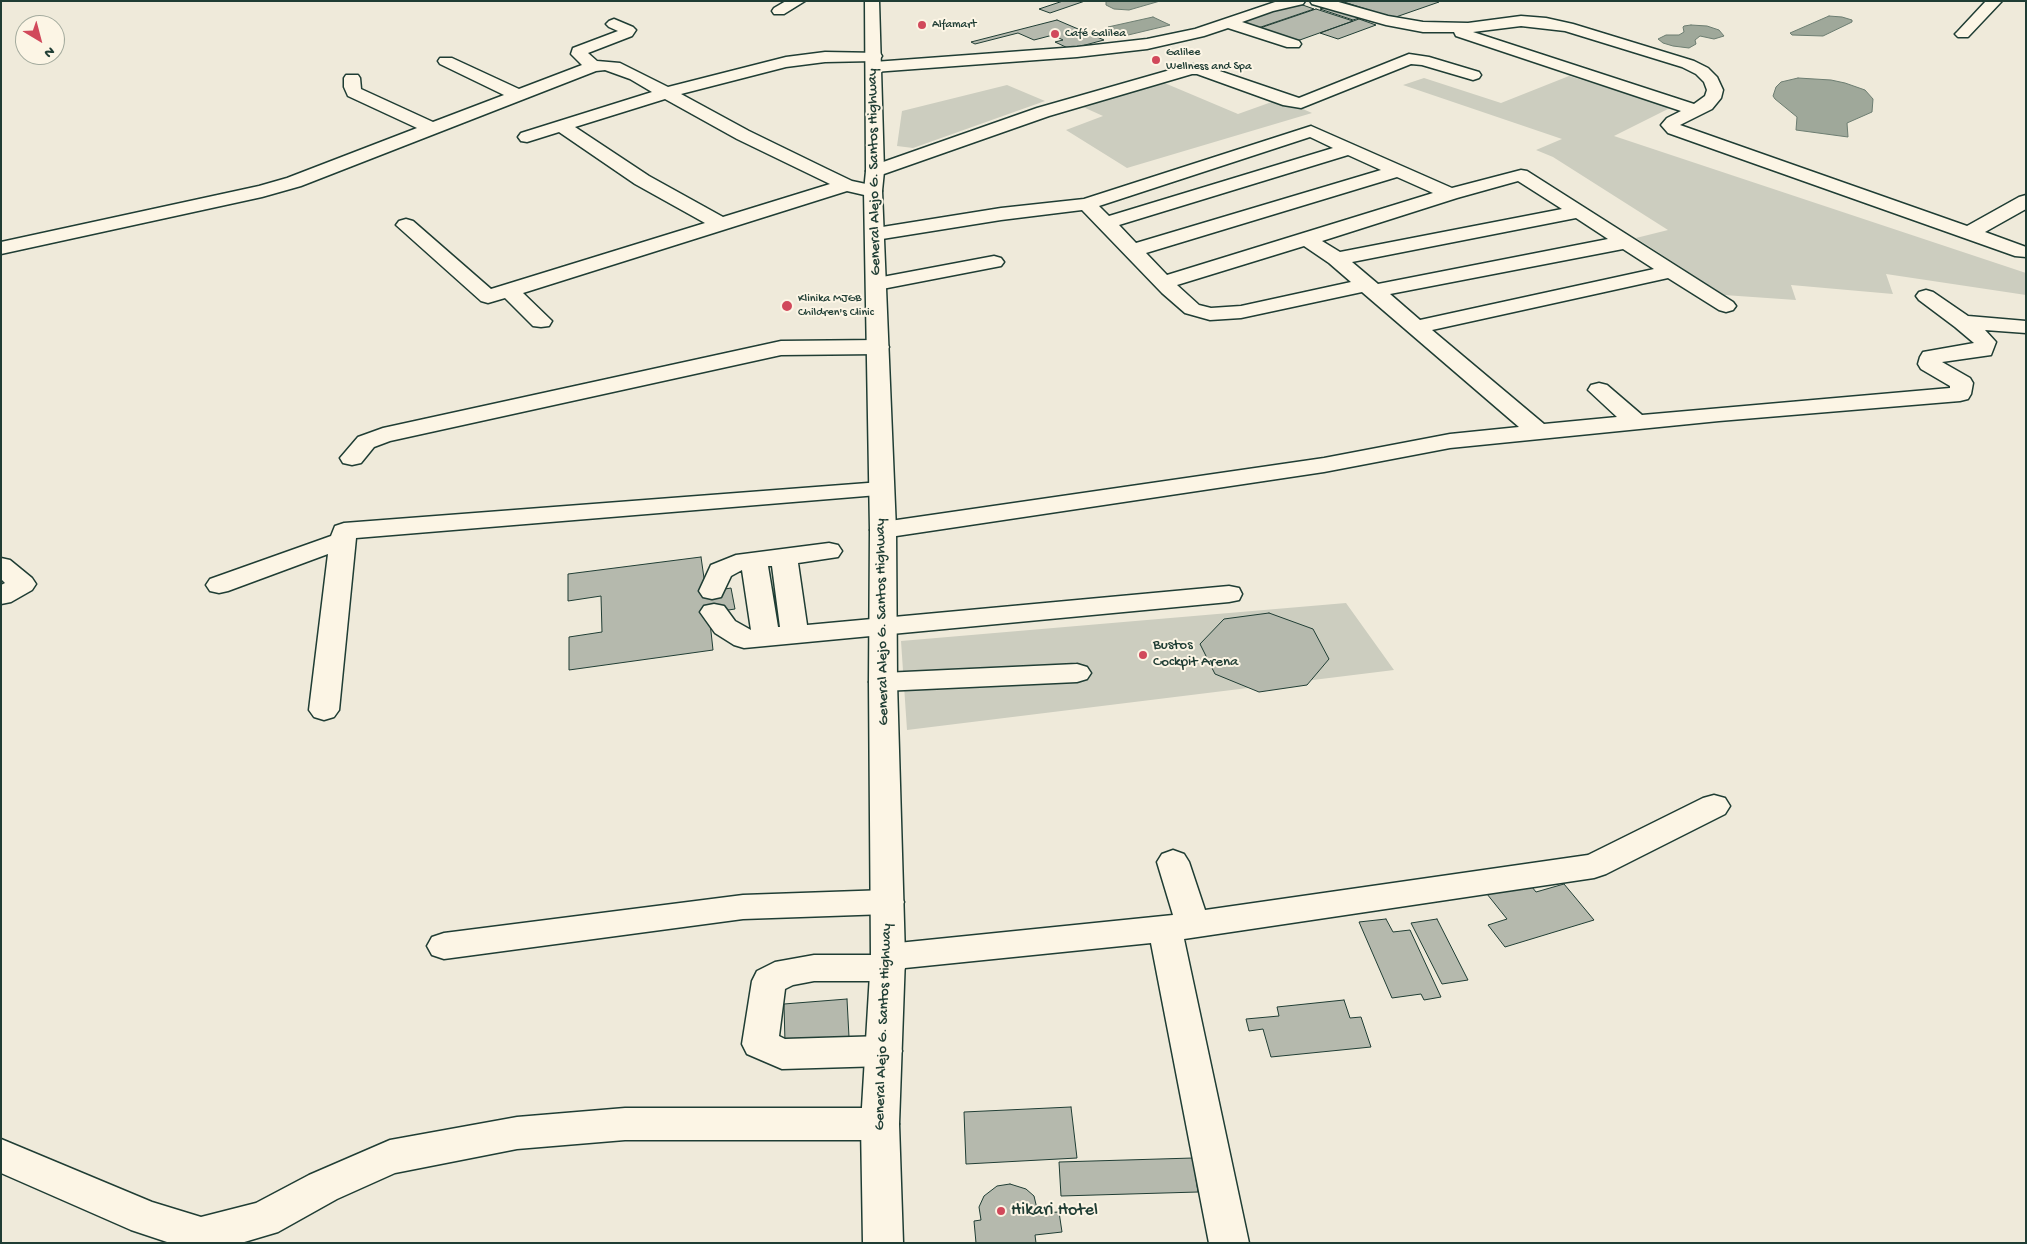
<!DOCTYPE html>
<html>
<head>
<meta charset="utf-8">
<style>
	body { margin:0 }
	#map { position:relative; width:2027px; height:1244px; overflow:hidden; background:#efeada; font-family:"Gochi Hand",sans-serif }
	canvas { display:block }
	.frame { position:absolute; inset:0; border:2px solid #1f3d34; pointer-events:none }
	.north { position:absolute; left:15px; top:15px; width:50px; height:50px; box-sizing:border-box; background:#fcf5e5; border:1px solid #a4ab9e; border-radius:50%; rotate:143deg; font-size:14px; font-weight:700; line-height:20px; text-align:center; color:#1f3d34 }
	.north::after { content:''; display:block; margin:auto; width:18px; height:22px; background:#d1495b; clip-path:polygon(50% 0,100% 100%,50% 72%,0 100%) }
</style>
</head>
<body>
<div id="map">
<canvas width="2027" height="1244"></canvas>
<div class="frame"></div>
<div class="north">N</div>
</div>
<script>
const g = document.querySelector('canvas').getContext('2d');
g.lineJoin = 'round';
function paint(path, color) { g.fillStyle = color; g.fill(path, 'evenodd'); }
const shape = rows => new Path2D(rows.map(r => 'M' + r).join(''));
function trace(path, color, width, dash) { g.strokeStyle = color; g.lineWidth = width; g.lineCap = dash ? 'butt' : 'round'; g.setLineDash(dash || []); g.stroke(path); }
function label(font, color, halo, rows, align = 'center') {
  g.font = font + ' "Gochi Hand",sans-serif'; g.lineWidth = 4; g.setLineDash([]); g.textBaseline = 'middle'; g.strokeStyle = halo; g.fillStyle = color; for (const [text, x, y, turn = 0] of rows) {
    g.save(); g.translate(x, y); g.rotate((+turn || 0) * Math.PI / 180); g.textAlign = isNaN(turn) ? turn : align; if (halo) g.strokeText(text, 0, 0); g.fillText(text, 0, 0); g.restore();
  }
}
paint(shape([
	[1569,76,1672,107,1614,136,2026,273,2026,295,1886,274,1893,294,1791,285,1796,300,1724,295,1636,238,1668,230,1553,157,1536,150,1562,139,1403,85,1424,78,1501,103],
	[1155,79,1238,114,1280,99,1312,113,1127,168,1066,130,1103,116,1072,102],
	[1007,85,1045,101,913,148,897,146,902,111],
	[1346,603,1394,670,907,730,901,641]
]), '#cccdbf');
const water = shape([
	[1106,1,1160,1,1129,10,1114,9,1106,5,1106,1],
	[1829,16,1842,17,1852,20,1852,22,1823,36,1792,35,1790,33,1829,16],
	[1153,17,1170,25,1124,36,1108,27,1153,17],
	[1691,25,1707,26,1719,30,1724,36,1714,39,1700,36,1695,40,1696,44,1689,48,1673,46,1663,43,1658,39,1666,35,1679,35,1684,32,1683,27,1684,26,1691,25],
	[1798,78,1831,80,1845,83,1865,90,1873,99,1872,112,1847,123,1848,137,1796,130,1797,117,1775,99,1773,96,1776,87,1781,82,1798,78]
]);
paint(water, '#9fa89a');
trace(water, '#6c7d71', 1);
const building = shape([
	[1063,1,1085,1,1050,13,1039,9,1063,1],
	[1341,1,1437,1,1439,2,1393,18,1341,1],
	[1297,3,1314,9,1258,28,1242,22,1297,3],
	[1330,6,1362,17,1353,20,1320,9,1330,6],
	[1316,9,1353,21,1297,41,1260,28,1316,9],
	[1359,19,1376,25,1338,39,1320,33,1359,19],
	[1057,20,1104,40,1070,49,1055,42,1063,40,1053,35,1034,40,1018,33,975,44,971,42,1057,20],
	[701,557,706,592,731,588,735,609,709,613,713,650,569,670,569,637,602,632,601,596,568,601,568,574,701,557],
	[1269,613,1313,629,1329,659,1307,685,1259,692,1215,674,1200,644,1224,619,1269,613],
	[1528,882,1536,892,1564,884,1594,920,1505,947,1488,925,1507,919,1487,894,1528,882],
	[1386,919,1393,932,1410,930,1441,997,1424,1000,1421,994,1392,998,1359,922,1386,919],
	[1437,919,1468,980,1442,984,1411,923,1437,919],
	[847,999,849,1037,785,1043,784,1004,847,999],
	[1344,1000,1350,1018,1361,1017,1371,1047,1271,1057,1263,1029,1249,1031,1246,1019,1279,1016,1277,1007,1344,1000],
	[1071,1107,1077,1158,966,1164,964,1112,1071,1107],
	[1193,1158,1198,1192,1061,1196,1059,1162,1193,1158],
	[1010,1184,1026,1189,1034,1196,1038,1213,1059,1212,1062,1232,1035,1235,1036,1243,976,1243,974,1221,981,1220,979,1207,984,1196,997,1186,1010,1184]
]);
paint(building, '#b5b9ad');
trace(building, '#1f3d34', 1);
const minor = shape([
	[786,1,805,1,784,14,774,14,772,11,774,8,786,1],
	[1278,1,1305,1,1303,4,1273,11,1242,22,1299,41,1301,44,1299,47,1287,47,1228,28,1204,36,1147,49,1077,57,874,72,868,70,866,67,868,64,874,62,1077,47,1147,39,1195,29,1278,1],
	[1310,1,1335,1,1388,16,1423,22,1468,23,1521,16,1546,18,1573,24,1694,61,1708,68,1717,77,1723,90,1721,98,1712,109,1680,125,1967,226,2019,197,2026,195,2026,209,1985,232,2026,247,2026,257,2015,256,1668,133,1661,125,1667,118,1681,111,1456,36,1454,32,1423,32,1386,25,1312,4,1310,1],
	[1521,26,1565,31,1682,67,1696,74,1704,82,1707,90,1705,96,1694,104,1473,32,1521,26],
	[1986,1,2002,1,1968,37,1958,37,1955,34,1958,31,1986,1],
	[614,19,633,27,636,30,632,36,588,53,597,61,620,63,668,87,786,57,825,52,880,53,882,56,880,59,874,61,825,62,786,67,681,94,749,131,827,169,852,181,880,187,882,191,880,195,873,197,847,191,523,293,552,321,549,326,541,327,533,326,505,298,488,303,481,301,396,225,399,221,406,219,413,221,491,289,705,223,635,184,559,132,527,142,521,141,518,137,521,133,652,92,630,79,605,70,596,71,301,186,262,197,1,254,1,242,259,186,287,178,417,128,348,96,344,87,344,78,346,75,358,75,360,78,361,89,433,122,504,95,440,64,438,61,440,58,452,58,519,89,582,65,571,54,573,48,618,31,609,27,606,24,609,21,614,19],
	[665,99,737,139,830,184,723,217,649,176,575,127,665,99],
	[1409,54,1429,57,1479,72,1481,75,1479,78,1473,80,1422,65,1411,64,1301,108,1283,105,1197,74,1192,74,1049,116,881,175,875,176,869,175,866,171,869,167,1037,108,1191,64,1205,66,1299,98,1409,54],
	[1311,126,1452,188,1521,170,1527,171,1733,302,1736,306,1733,310,1726,312,1719,310,1668,278,1432,330,1544,424,1617,417,1588,390,1591,385,1599,383,1607,385,1642,415,1950,388,1950,386,1921,369,1918,364,1920,357,1923,352,1974,343,1955,327,1919,300,1916,296,1919,292,1926,290,1933,292,1968,316,2026,321,2026,333,1985,330,1996,342,1991,355,1942,362,1970,378,1973,383,1971,394,1968,399,1960,401,1719,421,1450,448,1324,472,883,538,874,535,870,530,874,525,883,522,1324,458,1450,434,1519,427,1362,292,1241,318,1210,320,1185,313,1162,293,1082,210,1001,220,876,240,869,238,866,234,869,230,876,228,1001,208,1084,199,1311,126],
	[1310,137,1333,148,1109,216,1099,206,1310,137],
	[1348,155,1381,170,1136,243,1119,225,1348,155],
	[1397,177,1433,193,1167,275,1146,253,1397,177],
	[1518,181,1562,209,1340,252,1322,241,1457,198,1518,181],
	[1576,218,1608,239,1378,284,1352,262,1576,218],
	[1304,246,1329,263,1351,282,1241,306,1211,308,1199,305,1177,285,1304,246],
	[1623,249,1654,269,1420,320,1390,294,1623,249],
	[994,256,1001,258,1004,262,1001,266,877,290,870,288,867,284,870,280,877,278,994,256],
	[878,340,886,342,889,347,886,352,878,354,781,355,390,441,374,447,361,463,352,465,343,463,340,458,358,437,383,428,781,341,878,340],
	[881,482,890,484,893,489,890,494,356,538,339,710,334,717,324,720,314,717,309,710,328,554,228,591,219,593,210,591,206,585,210,579,331,536,335,526,344,523,881,482],
	[829,543,838,545,842,551,838,557,798,563,807,625,1229,586,1239,588,1242,594,1239,600,1229,602,744,648,734,645,715,633,700,612,704,606,714,604,724,606,735,621,751,630,742,570,731,576,721,597,712,599,703,597,699,591,711,565,736,555,829,543],
	[768,566,772,566,780,627,778,627,768,566],
	[1,558,10,560,32,578,36,584,32,590,11,602,1,604,1,585,5,583,1,579,1,558],
	[1077,664,1087,667,1091,673,1087,679,1077,682,883,691,873,689,869,682,873,675,883,673,1077,664],
	[1714,795,1725,798,1730,806,1725,814,1606,874,1594,878,1184,939,1249,1243,1209,1243,1151,943,905,968,900,977,888,981,814,981,793,985,785,989,779,1036,785,1039,884,1036,897,1041,902,1051,897,1061,884,1066,782,1069,747,1054,742,1044,752,981,757,971,775,962,814,955,872,955,876,948,888,944,1173,915,1157,862,1162,854,1173,850,1184,854,1189,862,1205,910,1588,855,1703,798,1714,795],
	[887,890,899,893,904,902,899,911,887,914,743,919,444,959,432,955,427,946,432,937,444,933,743,895,887,890],
	[625,1108,880,1108,893,1113,899,1124,893,1135,880,1140,625,1140,517,1149,395,1173,337,1199,278,1232,241,1243,170,1243,131,1230,1,1173,1,1139,152,1202,201,1217,256,1203,309,1175,390,1140,517,1117,625,1108]
]);
const major = shape([
	[865,1,879,1,884,171,882,191,896,530,897,682,905,957,899,1124,903,1243,863,1243,861,1124,871,957,869,682,870,530,864,191,866,171,865,1]
]);
trace(minor, '#1f3d34', 3);
trace(major, '#1f3d34', 3);
paint(minor, '#fcf5e5');
paint(major, '#fcf5e5');
for (const [x, y, r, color] of [
	[922,25,5,"#d1495b"],
	[1055,34,5,"#d1495b"],
	[1156,60,5,"#d1495b"],
	[787,306,6,"#d1495b"],
	[1143,655,5,"#d1495b"],
	[1001,1211,5,"#d1495b"]
]) { const dot = new Path2D(); dot.arc(x, y, r, 0, 2 * Math.PI); g.fillStyle = color; g.fill(dot); trace(dot, '#fcf5e5', 2); }
label('12px', '#1f3d34', '#fcf5e5', [
	["Alfamart",932,25],
	["Café Galilea",1065,34],
	["Galilee",1166,53],
	["Wellness and Spa",1166,67],
	["Klinika MJGB",798,299],
	["Children's Clinic",798,313]
], 'left');
label('15px', '#1f3d34', '#fcf5e5', [
	["General Alejo G. Santos Highway",875,172,-91],
	["General Alejo G. Santos Highway",883,622,-91],
	["General Alejo G. Santos Highway",884,1027,-88]
]);
label('15px', '#1f3d34', '#fcf5e5', [
	["Bustos",1153,646],
	["Cockpit Arena",1153,663]
], 'left');
label('18px', '#1f3d34', '#fcf5e5', [
	["Hikari Hotel",1011,1211]
], 'left');
</script>
</body>
</html>
